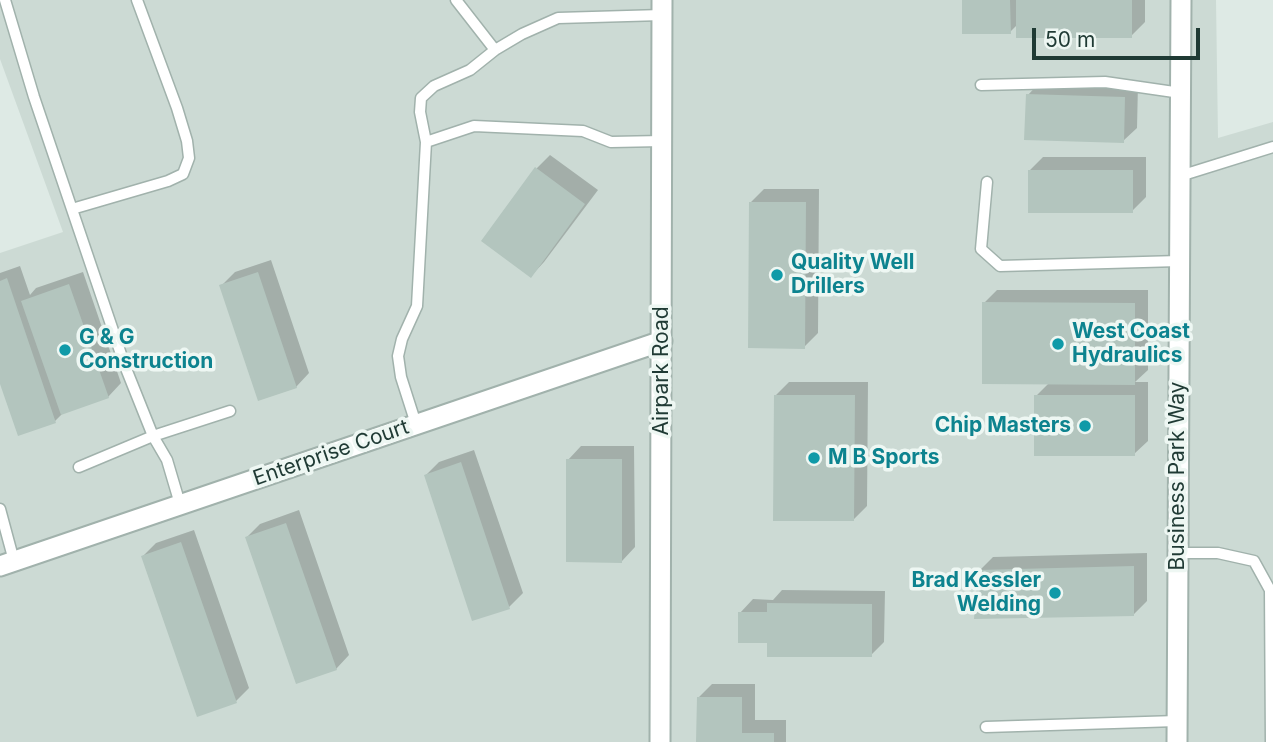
<!DOCTYPE html>
<html>
<head>
<meta charset="utf-8">
<style>
	body { margin:0 }
	#map { position:relative; width:1273px; height:742px; overflow:hidden; background:#deeae5; font-family:Inter,sans-serif }
	canvas { display:block }
	.scale { position:absolute; left:1032px; top:28px; width:168px; height:32px; box-sizing:border-box; border:4px solid #1f3a34; border-top:0; padding-left:9px; font-size:21px; line-height:24px; white-space:nowrap; color:#1f3a34; -webkit-text-stroke:5px #eef7f3; paint-order:stroke }
</style>
</head>
<body>
<div id="map">
<canvas width="1273" height="742"></canvas>
<div class="scale">50 m</div>
</div>
<script>
const g = document.querySelector('canvas').getContext('2d');
g.lineJoin = 'round';
function paint(path, color) { g.fillStyle = color; g.fill(path, 'evenodd'); }
const shape = rows => new Path2D(rows.map(r => 'M' + r).join(''));
function trace(path, color, width, dash) { g.strokeStyle = color; g.lineWidth = width; g.lineCap = dash ? 'butt' : 'round'; g.setLineDash(dash || []); g.stroke(path); }
function label(font, color, halo, rows, align = 'center') {
  g.font = font + ' Inter,sans-serif'; g.lineWidth = 7; g.setLineDash([]); g.textBaseline = 'middle'; g.strokeStyle = halo; g.fillStyle = color; for (const [text, x, y, turn = 0] of rows) {
    g.save(); g.translate(x, y); g.rotate((+turn || 0) * Math.PI / 180); g.textAlign = isNaN(turn) ? turn : align; if (halo) g.strokeText(text, 0, 0); g.fillText(text, 0, 0); g.restore();
  }
}
paint(shape([
	[0,0,1216,0,1218,138,1273,122,1273,742,0,742,0,253,63,232,0,59]
]), '#ccdad4');
paint(shape([
	[963,0,1145,0,1145,22,1131,36,1018,24,1010,32],
	[1041,81,1138,84,1137,128,1123,141,1028,95],
	[550,155,598,190,544,262,531,276,537,168],
	[1043,157,1146,157,1146,197,1132,211,1030,170],
	[764,189,819,189,818,333,804,347,750,203],
	[271,260,309,373,296,387,221,286,235,272],
	[20,266,30,295,36,288,83,272,121,383,108,397,64,412,55,421,0,378,0,273],
	[997,290,1148,290,1148,370,1135,382,1148,382,1148,441,1134,454,1036,396,1049,383,984,303],
	[789,382,868,382,867,506,853,520,776,395],
	[581,446,634,446,635,547,622,561,568,460],
	[474,450,523,593,509,607,426,475,439,462],
	[299,510,349,655,336,669,247,537,260,524],
	[194,530,249,688,236,701,143,556,156,543],
	[1147,553,1147,601,1134,614,980,570,993,557],
	[782,590,885,591,884,642,871,655,769,641,740,613,753,599,773,600],
	[712,684,755,684,755,720,786,720,786,742,698,742,698,698]
]), '#0003');
paint(shape([
	[962,0,1010,0,1011,34,962,34],
	[1016,0,1132,0,1132,38,1016,38],
	[1026,94,1125,97,1124,143,1024,140],
	[535,167,585,204,531,278,481,241],
	[1028,170,1133,170,1133,213,1028,213],
	[749,202,806,202,805,349,748,348],
	[258,272,297,388,258,401,219,285],
	[7,278,56,423,18,436,0,384,0,281],
	[69,284,109,398,61,415,21,301],
	[982,302,1135,303,1135,385,982,384],
	[774,395,855,395,854,521,773,521],
	[1034,395,1135,395,1135,456,1034,456],
	[566,459,622,459,622,563,566,562],
	[461,462,510,609,472,621,424,475],
	[286,523,337,670,296,684,245,537],
	[181,542,237,703,197,717,141,556],
	[1134,566,1134,616,974,619,978,570],
	[767,603,872,604,872,657,767,657,767,643,738,643,738,612,767,612],
	[697,697,742,697,742,733,774,733,774,742,696,742]
]), '#b3c5be');
const service = shape([
	[5,0,34,97,125,366,153,436,167,460,180,504],
	[456,0,495,50],
	[981,85,1105,82,1181,93],
	[426,142,420,112,421,98,434,86,470,70,495,50,522,34,558,18,662,15],
	[1180,176,1273,147],
	[987,182,981,249,1000,266,1179,261],
	[72,209,168,181,183,174,189,158,187,141,177,108,137,0],
	[416,424,401,377,398,356,402,339,417,306,426,142,474,126,583,131,611,142,662,141],
	[79,467,153,436,230,411],
	[0,509,14,561],
	[1178,553,1218,553,1254,561,1270,590,1271,742],
	[986,727,1177,721]
]);
const minor = shape([
	[0,566,662,341],
	[660,742,662,0],
	[1177,742,1181,0]
]);
trace(service, '#a1b2ac', 13);
trace(minor, '#a1b2ac', 23);
trace(service, '#fff', 10);
trace(minor, '#fff', 19);
for (const [x, y, r, color] of [
	[777,275,7,"#0f9aa8"],
	[1058,344,7,"#0f9aa8"],
	[65,350,7,"#0f9aa8"],
	[1085,426,7,"#0f9aa8"],
	[814,458,7,"#0f9aa8"],
	[1055,593,7,"#0f9aa8"]
]) { const dot = new Path2D(); dot.arc(x, y, r, 0, 2 * Math.PI); g.fillStyle = color; g.fill(dot); trace(dot, '#eef7f3', 2.5); }
label('bold 21px', '#0d838f', '#eef7f3', [
	["Quality Well",791,263],
	["Drillers",791,287],
	["West Coast",1072,332],
	["Hydraulics",1072,356],
	["G & G",79,338],
	["Construction",79,362],
	["Chip Masters",1071,426,"right"],
	["M B Sports",828,458],
	["Brad Kessler",1041,581,"right"],
	["Welding",1041,605,"right"]
], 'left');
label('21px', '#1f3a34', '#eef7f3', [
	["Airpark Road",662,371,-90],
	["Enterprise Court",331,453,-19],
	["Business Park Way",1178,476,-90]
]);
</script>
</body>
</html>
